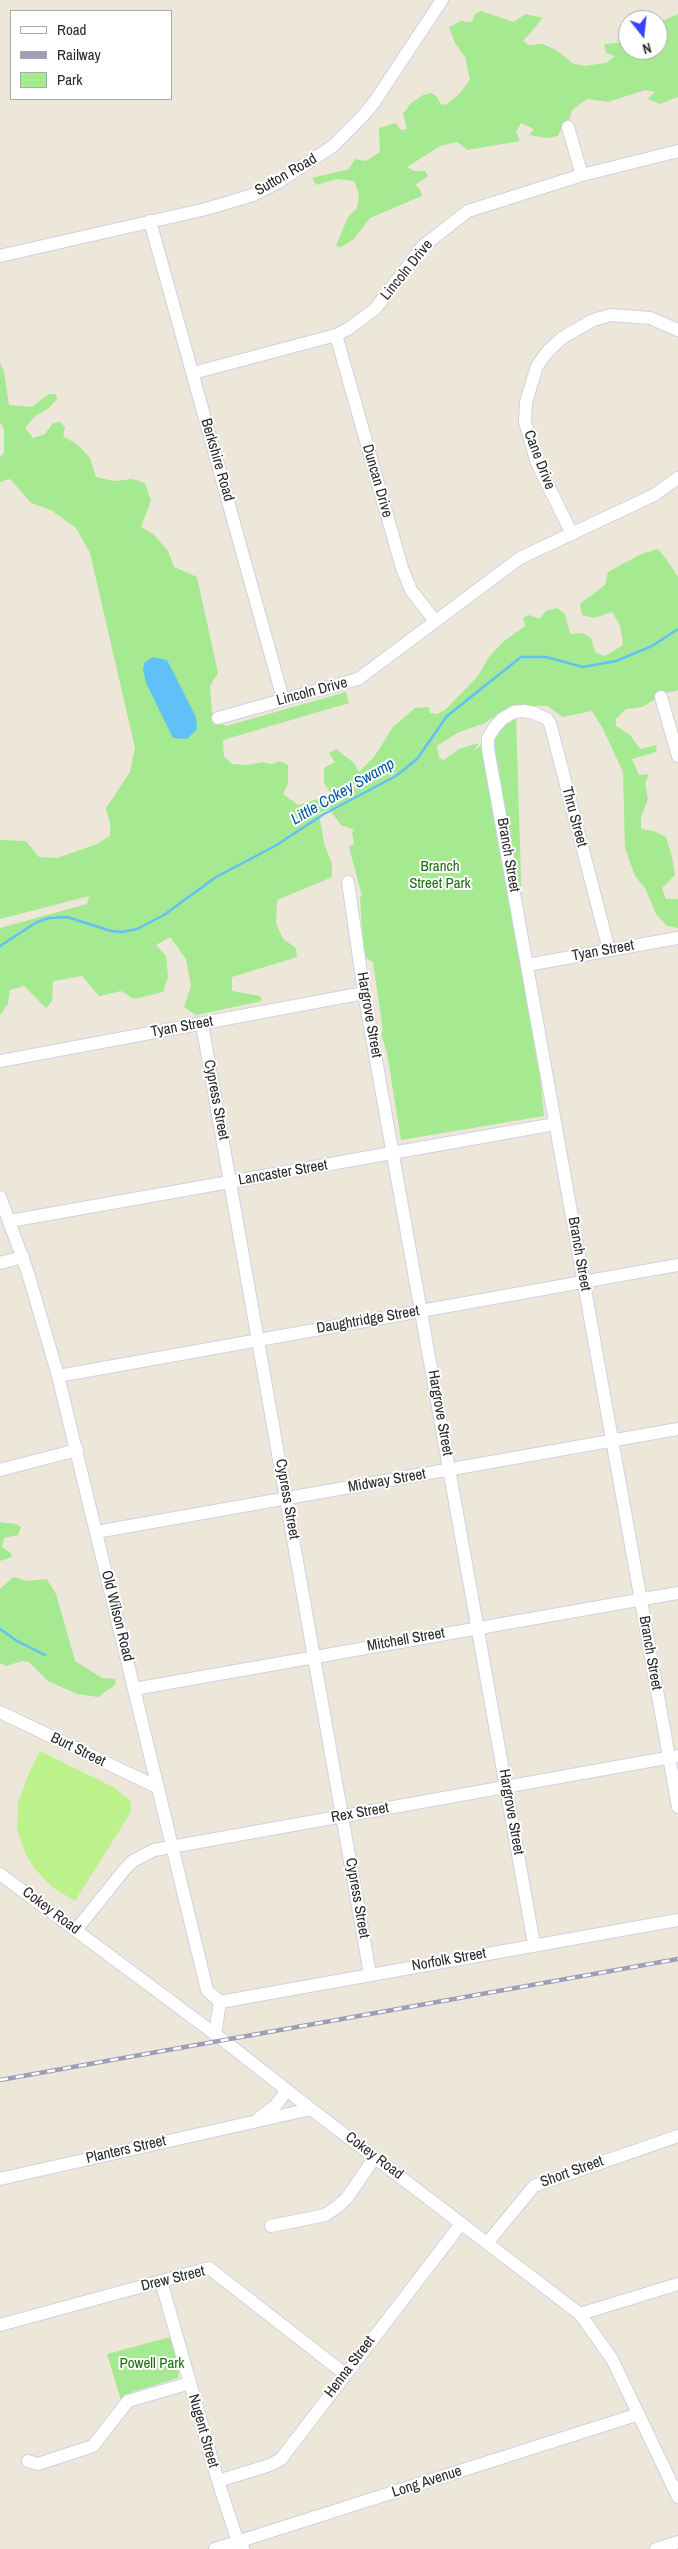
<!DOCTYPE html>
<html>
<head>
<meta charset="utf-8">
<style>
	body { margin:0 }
	#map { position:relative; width:678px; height:2549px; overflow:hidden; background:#ede7da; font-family:"Archivo Narrow",sans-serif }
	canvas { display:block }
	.legend { position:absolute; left:10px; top:10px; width:162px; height:90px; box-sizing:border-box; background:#fff; border:1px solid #a9a9a9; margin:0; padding:6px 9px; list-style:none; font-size:15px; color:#292929 }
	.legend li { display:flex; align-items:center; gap:10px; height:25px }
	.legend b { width:25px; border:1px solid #a9a9a9 }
	.north { position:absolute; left:618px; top:10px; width:50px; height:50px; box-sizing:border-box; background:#fff; border:1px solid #a9a9a9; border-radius:50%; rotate:164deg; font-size:14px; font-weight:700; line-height:20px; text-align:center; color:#292929 }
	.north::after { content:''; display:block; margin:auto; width:18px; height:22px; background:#3544ff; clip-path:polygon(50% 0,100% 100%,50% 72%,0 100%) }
</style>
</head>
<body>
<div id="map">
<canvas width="678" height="2549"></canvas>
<ul class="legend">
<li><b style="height:6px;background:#fff"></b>Road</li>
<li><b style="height:6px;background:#9c9db6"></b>Railway</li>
<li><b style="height:14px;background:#a5e991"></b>Park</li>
</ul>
<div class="north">N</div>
</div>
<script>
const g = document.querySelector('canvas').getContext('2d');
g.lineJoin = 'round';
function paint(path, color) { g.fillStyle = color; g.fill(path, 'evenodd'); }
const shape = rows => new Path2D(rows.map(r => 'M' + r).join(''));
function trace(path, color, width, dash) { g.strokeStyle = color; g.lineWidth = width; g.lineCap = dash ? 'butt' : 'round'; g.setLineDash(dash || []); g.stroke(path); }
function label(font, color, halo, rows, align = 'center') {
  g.font = font + ' "Archivo Narrow",sans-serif'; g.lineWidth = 4; g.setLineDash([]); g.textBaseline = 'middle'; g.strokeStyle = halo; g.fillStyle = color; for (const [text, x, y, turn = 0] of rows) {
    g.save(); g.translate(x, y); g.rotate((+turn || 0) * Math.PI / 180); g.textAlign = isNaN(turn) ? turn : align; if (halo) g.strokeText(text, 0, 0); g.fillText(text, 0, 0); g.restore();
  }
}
paint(shape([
	[481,11,514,22,525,14,543,18,523,41,528,45,543,44,556,50,572,63,584,66,606,63,615,56,606,53,604,44,626,42,628,34,628,50,658,50,658,23,678,14,678,97,660,104,648,99,655,92,645,90,608,102,587,99,572,110,569,121,561,129,558,136,547,138,529,135,534,129,521,123,516,131,520,141,467,150,457,142,440,146,407,167,414,171,425,171,428,176,415,185,420,189,422,196,370,218,354,239,341,247,336,246,348,217,357,208,359,194,354,181,337,179,316,185,312,178,349,169,355,159,366,161,380,152,379,128,396,123,401,130,407,129,403,114,411,103,423,95,431,93,436,96,441,104,446,105,459,94,470,80,465,57,455,43,449,27,461,21,472,22,475,14],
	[0,363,4,371,9,405,32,407,49,394,56,394,57,399,49,408,35,416,25,428,33,438,45,434,53,423,60,422,65,427,63,436,78,445,90,458,96,477,114,481,132,479,145,483,151,501,141,527,153,534,168,551,174,567,197,577,218,673,210,686,212,712,218,722,226,726,346,692,349,703,223,740,224,757,232,764,247,765,262,762,272,764,280,761,288,765,288,784,283,794,298,805,332,795,324,783,324,768,335,762,329,753,336,749,354,763,359,772,374,757,393,727,415,708,429,707,430,713,437,714,445,710,478,676,489,657,504,641,525,626,523,618,529,615,539,619,546,611,557,608,565,614,570,634,582,633,591,638,595,652,605,656,623,645,620,625,612,612,594,618,582,615,580,604,605,585,608,572,641,554,658,549,666,559,678,577,678,690,666,693,642,707,626,709,616,719,616,726,630,735,640,749,657,745,656,752,632,759,639,775,649,774,645,783,648,799,641,817,641,829,654,831,666,837,672,857,675,875,662,888,666,899,678,899,678,928,667,926,656,914,645,888,635,876,625,848,623,772,602,727,592,711,563,717,547,706,519,706,503,711,485,723,459,732,437,746,439,758,444,760,459,749,479,743,473,752,516,715,524,976,533,1006,544,1116,401,1140,387,1053,381,1034,383,1030,373,962,364,957,360,896,362,896,349,847,354,844,352,832,355,830,341,825,329,809,319,813,324,843,332,864,332,877,277,900,276,923,283,939,296,948,297,957,232,977,232,991,260,996,262,1001,196,1015,184,1007,191,986,186,959,170,937,156,945,166,956,168,977,163,992,134,999,121,991,99,996,82,976,53,981,52,1001,46,1008,24,986,10,990,8,1004,0,1015,0,928,87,904,89,896,0,919,0,840,26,841,39,857,57,858,97,844,110,836,110,824,106,808,130,772,135,748,90,553,76,528,51,510,31,503,10,479,0,482,0,457,4,453,4,429,0,422],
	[0,1522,16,1524,21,1527,18,1535,4,1538,2,1547,11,1553,12,1557,0,1561],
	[13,1577,27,1581,47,1579,56,1594,75,1661,102,1678,116,1679,115,1685,98,1697,77,1694,48,1681,29,1662,22,1661,6,1666,0,1663,0,1589],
	[170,2337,179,2368,178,2378,132,2392,121,2400,107,2354]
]), '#a5e991');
paint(shape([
	[40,1751,113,1787,130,1800,131,1812,75,1901,52,1887,35,1869,26,1855,17,1829,18,1803,29,1773]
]), '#bbf28b');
paint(shape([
	[153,657,167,660,196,717,197,729,187,739,173,738,146,683,143,669,145,662]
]), '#62c0f9');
trace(shape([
	[0,946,37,922,49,918,67,917,111,931,122,932,137,929,164,915,216,877,275,846,324,814,396,776,417,759,447,716,521,657,546,657,583,667,616,661,652,646,678,629],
	[0,1629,17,1641,45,1655]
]), '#62c0f9', 2.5);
const minor = shape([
	[568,127,582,175],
	[150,221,283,699],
	[0,256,206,209,253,195,277,183,333,146,359,120,373,104,442,0],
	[336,335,402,568,411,590,434,620],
	[193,373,336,335,348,329,375,309,423,246,468,211,582,175,678,151],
	[572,534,537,463,525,422,526,402,537,366,548,351,562,338,593,320,611,315,650,318,678,330],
	[661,697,678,756],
	[218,718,358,679,520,558,654,495,678,478],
	[348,882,364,993,534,1944],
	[609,950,550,723,547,719,534,713,524,711,514,712,502,719,494,728,488,738,488,749,678,1807],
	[527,965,678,938],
	[202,1024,370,1974],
	[0,1061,364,993],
	[0,1197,28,1273,58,1376,207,1990,220,2002,215,2034],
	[10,1221,555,1124],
	[0,1263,23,1257],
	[58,1376,678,1265],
	[0,1470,77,1450],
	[96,1532,678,1429],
	[134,1689,678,1593],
	[0,1712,157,1787],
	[0,1874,223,2040,311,2109,580,2314,612,2359,678,2497],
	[76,1930,125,1869,133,1861,154,1850,678,1756],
	[220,2002,678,1920],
	[259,2118,276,2105,287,2090],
	[0,2179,311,2109],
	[271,2226,325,2215,337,2207,347,2198,375,2157],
	[488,2242,534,2186,678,2136],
	[161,2281,218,2481,238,2542,243,2548],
	[580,2314,678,2284],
	[0,2325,209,2268,345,2374],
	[28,2461,38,2464,93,2446,128,2401,190,2383],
	[218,2481,270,2465,281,2459,461,2224],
	[215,2549,639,2414],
	[656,2549,678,2542]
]);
trace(minor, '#cfd0e4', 14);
trace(minor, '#fff', 12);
const rail = shape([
	[0,2080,678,1959]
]);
trace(rail, '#9c9db6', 4.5);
trace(rail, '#fff', 2.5, [8]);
label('15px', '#292929', '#fff', [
	["Sutton Road",286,175,-30],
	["Lincoln Drive",407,270,-51],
	["Berkshire Road",217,460,74],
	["Cane Drive",539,460,69],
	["Duncan Drive",377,481,74],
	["Lincoln Drive",312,692,-15],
	["Thru Street",574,817,75],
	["Branch Street",508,855,80],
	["Tyan Street",603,951,-10],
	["Hargrove Street",369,1015,80],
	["Tyan Street",182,1027,-10],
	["Cypress Street",216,1100,79],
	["Lancaster Street",283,1173,-10],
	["Branch Street",579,1254,80],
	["Daughtridge Street",368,1320,-10],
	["Hargrove Street",440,1413,80],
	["Midway Street",387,1481,-10],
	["Cypress Street",287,1499,80],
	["Old Wilson Road",117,1616,76],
	["Mitchell Street",406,1640,-10],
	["Branch Street",650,1653,80],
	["Burt Street",78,1750,26],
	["Hargrove Street",511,1812,80],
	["Rex Street",360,1813,-10],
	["Cypress Street",357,1898,80],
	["Cokey Road",51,1911,37],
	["Norfolk Street",449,1960,-10],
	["Planters Street",126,2150,-13],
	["Cokey Road",374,2156,37],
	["Short Street",572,2172,-20],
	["Drew Street",173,2279,-14],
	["Henna Street",350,2367,-53],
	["Nugent Street",203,2431,74],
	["Long Avenue",427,2482,-18]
]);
label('15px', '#1c6d13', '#fff', [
	["Branch",440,867],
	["Street Park",440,884],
	["Powell Park",152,2364]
]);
label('italic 16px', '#015ba6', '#fff', [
	["Little Cokey Swamp",343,792,-30]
]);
</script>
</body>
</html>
